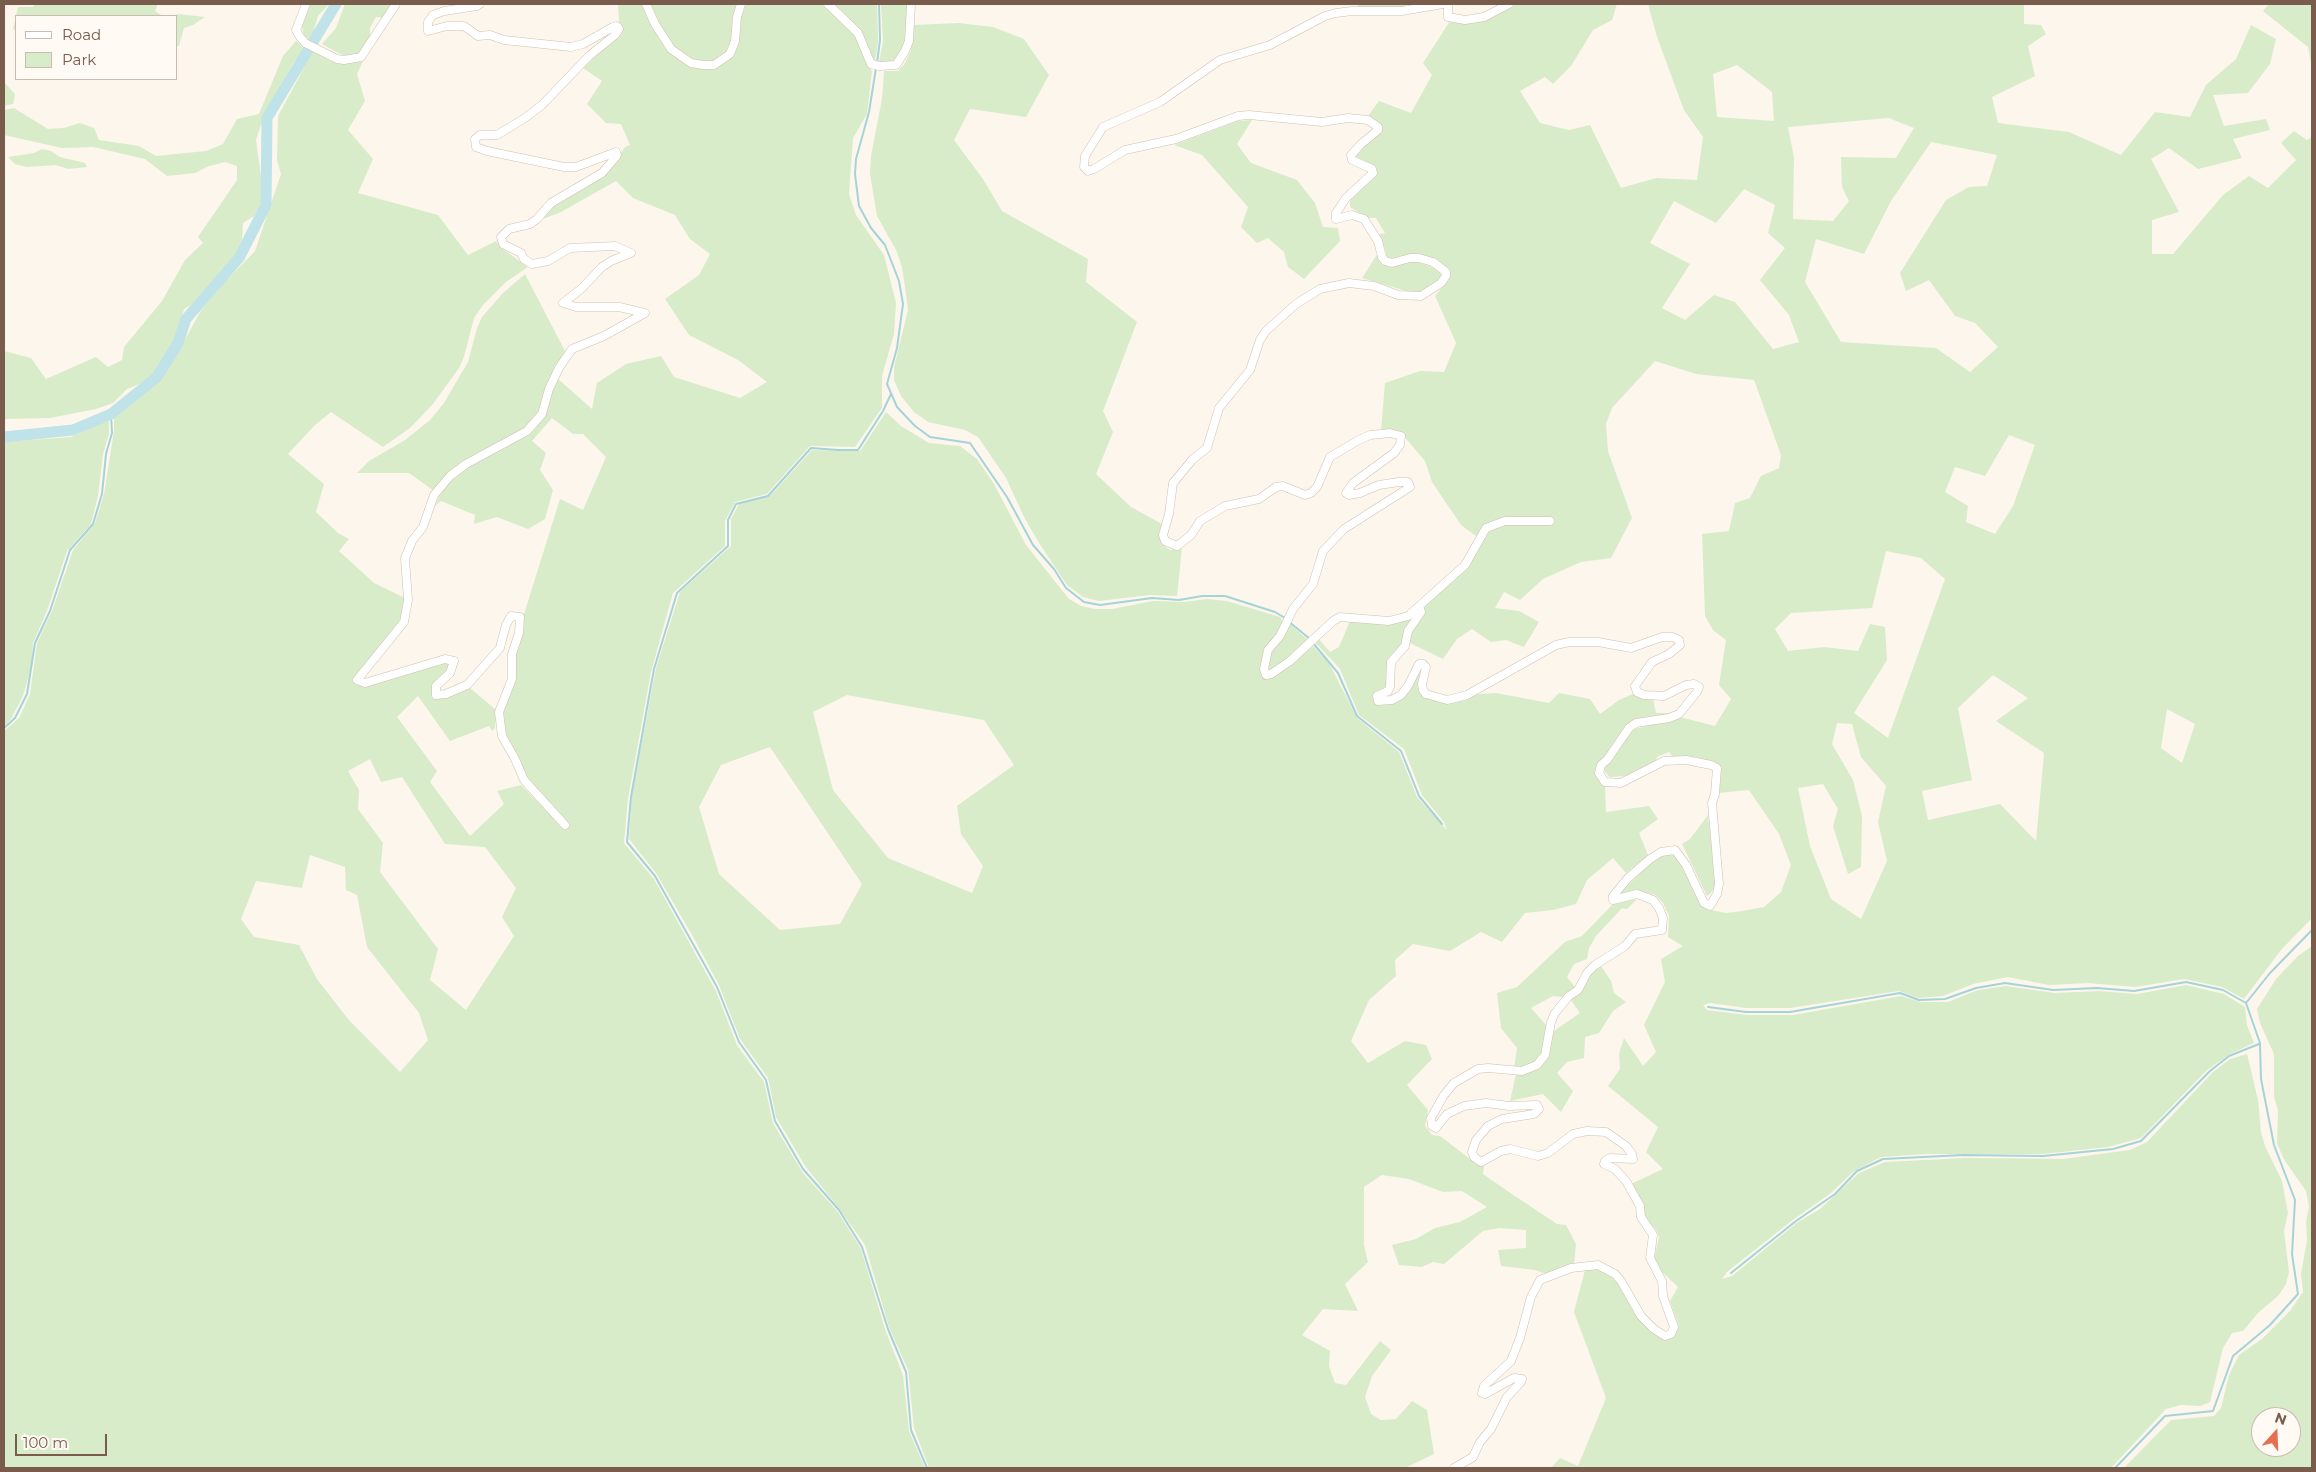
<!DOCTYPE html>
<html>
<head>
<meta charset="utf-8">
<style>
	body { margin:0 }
	#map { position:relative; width:2316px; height:1472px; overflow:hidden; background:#fdf6ec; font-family:Montserrat,sans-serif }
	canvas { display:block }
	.frame { position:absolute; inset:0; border:5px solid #7a5c4d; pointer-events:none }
	.legend { position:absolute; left:15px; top:15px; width:162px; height:65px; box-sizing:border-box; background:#fffaf3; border:1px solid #cabbb1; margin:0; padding:6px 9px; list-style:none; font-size:15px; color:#7a5c4d }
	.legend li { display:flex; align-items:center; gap:10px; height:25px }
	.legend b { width:25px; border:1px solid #cabbb1 }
	.north { position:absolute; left:2251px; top:1407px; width:50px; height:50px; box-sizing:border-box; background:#fffaf3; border:1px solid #cabbb1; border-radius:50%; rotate:20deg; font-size:14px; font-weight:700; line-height:20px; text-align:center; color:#7a5c4d }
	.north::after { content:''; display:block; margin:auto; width:18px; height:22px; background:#e76f51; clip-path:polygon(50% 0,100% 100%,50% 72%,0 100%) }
	.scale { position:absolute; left:15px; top:1434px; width:92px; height:22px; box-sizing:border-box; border:2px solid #7a5c4d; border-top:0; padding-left:6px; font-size:15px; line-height:18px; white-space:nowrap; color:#7a5c4d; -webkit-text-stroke:4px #fffaf3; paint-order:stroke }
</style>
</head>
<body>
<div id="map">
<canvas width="2316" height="1472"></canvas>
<div class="frame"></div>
<ul class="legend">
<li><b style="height:6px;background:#fff"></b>Road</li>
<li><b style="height:14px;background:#d8ecc9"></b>Park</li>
</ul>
<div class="north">N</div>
<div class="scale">100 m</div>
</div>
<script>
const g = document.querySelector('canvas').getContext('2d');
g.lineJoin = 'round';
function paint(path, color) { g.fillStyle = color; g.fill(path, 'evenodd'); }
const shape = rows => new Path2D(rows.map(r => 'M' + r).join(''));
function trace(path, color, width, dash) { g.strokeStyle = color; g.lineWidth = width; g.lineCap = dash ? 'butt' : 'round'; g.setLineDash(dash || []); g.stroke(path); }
paint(shape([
	[35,4,158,4,155,11,163,16,16,16,16,31,13,29,18,7,33,7],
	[310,4,329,4,318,16,311,40,304,36,302,26],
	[345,4,393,4,384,18,376,17,370,28,370,36,359,54,351,56,342,55,322,44,336,28],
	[618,4,643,4,666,47,705,67,732,53,743,6,746,4,823,4,839,16,858,38,868,65,872,71,867,114,853,138,849,194,856,215,884,255,896,303,894,334,882,376,882,408,855,447,810,446,767,494,735,502,725,521,725,546,673,593,651,672,628,799,624,843,654,879,716,991,737,1045,764,1082,773,1123,803,1173,838,1212,861,1249,886,1332,903,1375,909,1431,925,1468,4,1468,4,731,19,718,30,694,37,643,52,611,73,550,95,523,104,494,114,431,114,414,144,392,161,374,181,347,200,312,216,291,255,251,281,174,277,160,278,116,313,51,330,61,343,64,364,59,357,74,365,101,348,130,373,159,358,193,438,215,468,255,496,241,504,250,528,267,506,282,483,305,474,318,464,357,459,368,433,404,410,428,383,447,331,412,315,425,288,454,324,484,316,512,338,533,349,539,339,551,374,583,405,598,401,621,355,680,366,685,445,660,451,662,435,696,469,687,496,710,495,728,492,731,489,726,450,741,418,696,397,717,437,771,430,782,470,836,504,804,497,791,521,785,565,829,569,825,526,777,517,755,504,735,500,712,522,632,524,614,560,499,583,510,606,457,583,434,573,434,552,418,532,441,546,453,540,470,553,490,545,519,528,529,497,517,474,524,475,515,441,501,435,506,440,495,452,479,468,466,531,430,546,413,556,377,592,409,597,383,626,364,661,356,674,377,740,398,767,382,738,360,689,335,665,299,699,275,710,254,690,239,675,215,633,198,616,181,561,212,543,219,553,205,614,163,625,147,630,145,621,124,606,123,587,104,602,81,583,68,618,36,623,29,619,21],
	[370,759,381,782,402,777,445,844,485,847,516,888,502,917,514,936,466,1010,430,980,438,949,380,872,383,843,358,809,359,790,348,771],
	[310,855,345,867,346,890,357,895,367,947,419,1013,428,1040,400,1072,348,1019,317,979,299,945,254,937,241,919,256,881,302,888],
	[648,4,738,4,736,29,728,52,712,62,689,60,672,46],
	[832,4,877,4,878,41,875,62,870,60,863,38],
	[881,4,908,4,907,36,904,47,892,62,879,62,883,41],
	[1358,4,1405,4,1405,8,1358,7],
	[1515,4,1617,4,1612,20,1593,30,1571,66,1553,84,1545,77,1520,91,1540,123,1569,130,1590,125,1621,188,1656,178,1697,180,1703,137,1684,110,1657,37,1648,4,2024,4,2024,24,2041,25,2046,34,2028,46,2035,76,1992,97,1998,123,2069,132,2121,155,2155,112,2190,117,2206,85,2236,59,2251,25,2276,39,2270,64,2248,93,2213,95,2224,126,2266,119,2270,130,2233,139,2242,158,2198,169,2169,148,2151,159,2179,212,2152,220,2152,254,2173,254,2223,195,2249,176,2268,188,2296,160,2281,143,2294,131,2307,140,2312,137,2312,918,2281,950,2244,999,2222,987,2184,979,2135,987,2088,983,2049,985,2008,977,1973,984,1943,996,1918,998,1899,991,1790,1008,1746,1008,1710,1003,1703,1005,1707,1010,1747,1015,1793,1015,1901,996,1921,1002,1948,1002,1978,990,2006,986,2055,993,2099,991,2137,994,2186,985,2224,994,2245,1007,2247,1025,2254,1043,2230,1054,2207,1070,2141,1138,2108,1147,2042,1154,1927,1154,1881,1157,1853,1172,1831,1193,1794,1219,1727,1272,1722,1279,1732,1276,1798,1222,1820,1209,1859,1173,1885,1162,1965,1158,2063,1159,2130,1150,2147,1142,2212,1073,2230,1059,2247,1054,2258,1100,2261,1132,2265,1146,2282,1181,2288,1213,2284,1231,2289,1272,2286,1284,2279,1295,2258,1313,2243,1331,2232,1333,2223,1348,2210,1402,2200,1406,2181,1405,2166,1409,2111,1468,1551,1468,1560,1458,1578,1466,1606,1398,1574,1312,1585,1270,1591,1267,1604,1270,1619,1285,1635,1313,1652,1332,1666,1340,1673,1337,1679,1326,1670,1301,1678,1287,1658,1268,1654,1259,1659,1237,1656,1230,1644,1217,1631,1184,1663,1169,1646,1152,1658,1127,1608,1086,1620,1069,1619,1054,1624,1038,1643,1066,1656,1052,1644,1025,1665,982,1661,959,1683,946,1668,937,1669,916,1663,903,1655,895,1639,891,1618,895,1656,858,1666,854,1675,854,1684,863,1700,903,1712,910,1726,913,1742,911,1764,907,1781,892,1791,865,1779,834,1749,790,1718,793,1721,768,1712,762,1695,757,1672,756,1669,752,1657,757,1656,763,1628,776,1610,777,1604,771,1606,765,1631,730,1680,717,1715,726,1731,699,1719,685,1726,640,1713,630,1705,616,1702,534,1729,531,1735,503,1750,498,1761,476,1779,468,1781,455,1754,380,1696,374,1655,361,1612,408,1606,424,1608,451,1632,518,1611,558,1581,562,1543,579,1520,600,1504,592,1495,608,1519,611,1539,622,1524,647,1506,640,1491,642,1472,629,1457,639,1443,659,1410,643,1411,631,1424,612,1423,606,1461,573,1485,535,1494,527,1504,525,1552,523,1550,518,1485,527,1476,536,1461,525,1432,482,1425,461,1402,434,1381,431,1385,383,1420,371,1444,372,1456,343,1435,296,1448,280,1446,269,1440,262,1428,257,1387,258,1385,248,1377,235,1385,233,1376,218,1368,218,1350,207,1350,198,1375,174,1354,157,1379,131,1368,116,1379,101,1411,113,1432,75,1423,63,1450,21,1470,23,1483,20],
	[1737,65,1772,92,1774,121,1717,117,1713,74],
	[1889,118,1914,128,1896,158,1841,157,1842,187,1849,201,1833,221,1793,219,1794,158,1788,127],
	[1931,142,1997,155,1987,186,1969,187,1946,200,1900,273,1906,291,1929,280,1955,316,1975,323,1998,347,1970,372,1936,348,1841,342,1805,282,1816,239,1864,254,1891,201],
	[1744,189,1775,205,1768,233,1785,248,1760,280,1789,315,1799,342,1773,349,1735,302,1714,295,1685,320,1662,308,1690,264,1650,243,1674,201,1716,223],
	[2009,435,2035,445,2013,506,1995,534,1966,522,1968,506,1945,492,1955,467,1985,476],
	[1886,551,1921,558,1945,579,1888,738,1854,713,1887,660,1885,627,1870,624,1858,651,1824,647,1788,651,1775,629,1791,613,1872,608],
	[1993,675,2028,698,1996,721,2044,753,2036,841,2000,804,1928,820,1922,791,1972,780,1958,708],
	[2167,709,2195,724,2182,763,2161,748],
	[1837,723,1852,724,1861,757,1886,786,1878,822,1887,861,1861,919,1831,899,1810,846,1798,788,1823,784,1838,809,1833,826,1848,874,1861,867,1862,816,1853,780,1832,744],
	[2269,4,2312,4,2312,68,2308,47,2263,11],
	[178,14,205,17,193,25,184,28,179,46,176,46,176,16,172,16],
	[959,23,993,27,1024,39,1049,75,1026,117,970,109,954,140,983,179,1002,211,1088,259,1086,282,1137,322,1103,411,1113,432,1096,474,1131,507,1162,524,1160,535,1163,545,1170,550,1182,548,1177,596,1150,595,1099,601,1083,597,1067,585,1039,543,1025,519,1006,478,978,437,965,430,928,422,914,412,901,396,894,380,894,367,908,310,906,294,902,267,896,250,877,216,870,174,871,156,882,99,884,71,898,71,905,63,911,50,913,25],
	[296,41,305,50,294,62,263,119,256,140,264,198,254,216,243,223,242,240,233,258,196,302,184,309,176,342,155,373,142,383,127,389,113,403,96,409,50,418,4,419,4,351,31,358,46,379,96,357,108,367,122,360,124,347,162,301,185,260,203,243,198,237,237,180,237,166,225,162,209,166,195,173,167,176,145,159,93,147,62,148,4,135,4,110,14,108,48,129,64,128,80,123,94,128,99,140,139,146,156,156,206,151,223,144,237,119,259,114,283,56],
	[4,82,15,94,13,104,4,106],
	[1252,120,1237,144,1251,163,1297,180,1315,203,1323,227,1338,228,1340,241,1304,279,1288,267,1284,252,1268,238,1257,243,1241,227,1248,207,1202,155,1174,145,1238,121],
	[42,149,51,151,60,157,85,163,87,167,68,169,56,165,27,167,15,164,8,157,34,153],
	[1378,253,1388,267,1415,261,1440,270,1441,275,1439,281,1426,291,1416,294,1362,278],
	[525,274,565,351,557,367,540,412,526,429,507,439,434,491,409,473,357,473,369,461,405,440,430,420,444,403,468,362,477,328,482,317,503,293],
	[886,412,901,426,929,443,960,446,977,459,994,484,1026,545,1069,599,1081,606,1095,609,1112,609,1153,601,1184,602,1207,599,1227,601,1280,617,1284,623,1270,644,1266,678,1291,664,1313,646,1329,663,1357,718,1399,752,1417,797,1447,830,1444,822,1422,795,1404,749,1359,715,1340,669,1314,641,1318,638,1330,652,1339,647,1350,621,1394,624,1417,610,1403,644,1397,651,1388,686,1375,696,1397,700,1419,666,1423,665,1421,685,1430,697,1496,693,1549,703,1559,693,1590,699,1600,714,1619,700,1635,693,1653,699,1656,713,1669,713,1669,717,1633,723,1604,761,1598,764,1605,785,1606,812,1649,806,1658,819,1639,833,1648,855,1626,873,1613,858,1587,880,1576,904,1553,910,1525,913,1502,942,1481,932,1450,951,1413,944,1395,960,1396,976,1369,1000,1351,1041,1368,1063,1405,1041,1426,1045,1432,1059,1407,1085,1428,1110,1425,1126,1432,1135,1440,1136,1470,1159,1484,1166,1483,1174,1506,1190,1557,1224,1566,1225,1576,1244,1574,1265,1546,1274,1535,1270,1501,1266,1498,1250,1526,1248,1526,1230,1499,1228,1483,1231,1444,1264,1433,1262,1422,1267,1399,1265,1392,1245,1416,1239,1435,1228,1460,1222,1487,1207,1462,1191,1443,1192,1409,1179,1382,1175,1364,1187,1364,1245,1368,1262,1345,1284,1358,1311,1323,1309,1302,1335,1330,1351,1329,1366,1335,1383,1346,1385,1380,1341,1391,1350,1372,1376,1365,1397,1371,1414,1381,1420,1396,1419,1412,1401,1427,1410,1434,1454,1405,1468,929,1468,914,1428,908,1370,889,1327,865,1245,838,1207,805,1166,776,1117,768,1078,740,1039,719,985,692,935,656,873,629,839,632,794,656,668,680,592,731,546,731,519,739,504,770,496,812,450,860,451],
	[847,695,984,720,1014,765,957,806,961,834,983,866,972,893,888,858,833,790,813,712],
	[770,747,862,884,840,924,780,930,719,874,699,807,721,765],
	[109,420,109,434,103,454,98,496,91,524,67,551,47,611,33,643,32,664,23,696,11,719,4,726,4,442,71,437],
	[1289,623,1309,641,1288,660,1268,673,1271,651,1285,633],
	[1708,815,1715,878,1715,887,1711,893,1707,896,1682,844,1690,839],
	[1637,899,1627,909,1622,908,1596,936,1589,948,1587,959,1574,964,1567,977,1575,987,1565,997,1553,996,1531,1008,1547,1026,1542,1054,1531,1066,1514,1069,1517,1048,1501,1028,1497,993,1517,987,1565,942,1582,936,1614,903],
	[2312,946,2312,1468,2124,1468,2171,1420,2214,1416,2221,1408,2229,1375,2239,1355,2262,1339,2290,1311,2303,1292,2301,1274,2307,1240,2306,1222,2309,1206,2306,1191,2285,1161,2277,1144,2278,1110,2274,1097,2274,1054,2260,1023,2257,1009,2276,979,2298,956],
	[2261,1417,2291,1417,2291,1447,2261,1447],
	[1601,966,1611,981,1614,993,1626,1002,1613,1011,1599,1033,1585,1037,1584,1058,1567,1062,1557,1073,1573,1091,1561,1112,1543,1094,1510,1101,1516,1074,1528,1073,1539,1068,1546,1060,1554,1031,1580,1013,1570,999,1591,974]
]), '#d8ecc9');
trace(shape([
	[877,63,880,40,879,4],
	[876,68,869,112,856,159,855,174,859,206,871,228,885,245,899,281,903,304,897,348,887,384,897,407,915,426,930,437,970,443,1007,497,1033,545,1054,569,1066,588,1084,602,1100,605,1152,598,1179,600,1202,596,1225,596,1275,612,1285,618],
	[891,394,883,411,858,450,838,450,811,448,768,496,736,504,728,520,728,546,677,593,654,669,631,797,627,842,655,876,717,987,739,1042,766,1080,775,1121,803,1169,839,1210,862,1247,888,1329,906,1372,911,1430,927,1468],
	[1288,621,1310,639],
	[1313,643,1338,673,1357,716,1401,751,1419,796,1442,824],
	[4,728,15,718,27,694,35,643,50,611,70,550,93,524,102,494,106,454,112,433,111,414],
	[1708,1007,1746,1012,1790,1012,1900,993,1919,1000,1945,999,1976,988,2005,983,2053,990,2097,988,2134,991,2186,982,2223,990,2246,1003],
	[1731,1273,1796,1221,1835,1194,1857,1171,1883,1159,1963,1155,2043,1156,2113,1149,2141,1141,2210,1071,2229,1056,2259,1044],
	[2115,1468,2165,1416,2213,1411,2233,1356,2270,1325,2298,1294,2292,1254,2295,1200,2274,1145,2261,1079,2260,1043,2246,1003,2270,973,2312,930]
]), '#a5d3da', 2);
trace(shape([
	[4,437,73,430,111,414,157,377,178,343,186,319,239,258,266,205,267,118,336,4]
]), '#bfe3e8', 11);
const minor = shape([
	[306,4,296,30,300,37,305,43,337,59,344,60,361,57,396,4],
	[480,4,477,6,444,11,433,15,428,22,428,31,447,26,464,26,478,36,490,35,504,40,571,47,583,44,613,27,617,26,619,29,615,35,589,56,542,105,525,118,497,135,480,135,475,139,476,147,487,151,564,167,576,167,616,152,617,155,615,158,602,173,551,203,537,219,530,224,509,229,501,237,503,244,521,253,524,259,532,264,548,261,570,248,615,246,631,253,611,261,602,267,581,289,563,303,576,307,619,307,645,313,604,336,572,349,559,368,549,389,542,414,527,431,466,464,450,476,434,495,423,527,412,541,405,558,408,600,404,622,357,680,365,683,445,659,454,661,450,673,436,686,436,695,446,694,467,685,500,648,506,625,511,616,520,617,519,633,512,654,512,679,499,712,502,736,515,759,524,780,565,825],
	[646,4,655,24,671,49,691,63,703,65,714,65,730,54,735,41,737,17,741,4],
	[828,4,858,33,871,64,879,66,896,65,905,51,909,41,911,4],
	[1443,4,1402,11,1352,11,1336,13,1325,16,1270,45,1220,60,1160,102,1103,127,1085,156,1084,167,1088,171,1094,169,1125,150,1176,139,1238,116,1249,115,1322,122,1348,118,1368,120,1378,127,1378,130,1361,144,1351,155,1352,160,1372,169,1373,173,1346,198,1336,213,1336,219,1352,215,1364,219,1378,241,1382,257,1385,261,1392,263,1410,258,1419,258,1433,262,1446,272,1446,276,1441,283,1421,296,1398,295,1374,286,1349,283,1320,289,1296,304,1266,331,1260,340,1250,370,1219,408,1207,448,1193,459,1173,483,1169,514,1163,535,1165,541,1177,546,1191,535,1200,521,1225,506,1259,499,1276,487,1283,486,1305,495,1311,493,1317,487,1330,457,1357,441,1370,435,1381,434,1390,433,1401,436,1400,445,1394,453,1353,483,1346,493,1349,495,1360,493,1379,485,1399,482,1408,482,1410,487,1344,529,1323,551,1313,584,1293,609,1280,636,1268,650,1264,669,1266,675,1271,674,1290,661,1333,621,1340,617,1389,621,1408,616,1465,565,1486,528,1505,521,1550,521],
	[1445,4,1448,6,1448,17,1465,20,1484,17,1509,4],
	[1419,606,1421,612,1408,631,1405,646,1391,662,1390,687,1388,691,1377,696,1378,701,1392,700,1401,695,1408,686,1419,664,1423,664,1426,667,1422,684,1423,690,1426,694,1447,700,1467,695,1556,645,1569,642,1598,642,1631,648,1662,637,1673,637,1679,640,1680,645,1669,654,1652,662,1635,686,1637,692,1644,695,1664,696,1686,685,1694,684,1699,687,1697,692,1679,714,1669,718,1636,723,1629,728,1607,760,1601,765,1599,773,1605,782,1621,783,1664,761,1686,760,1711,765,1717,768,1715,794,1712,803,1719,884,1717,894,1710,906,1704,903,1686,865,1675,850,1661,852,1650,859,1628,878,1613,896,1613,900,1637,894,1653,900,1659,908,1663,918,1662,930,1635,934,1625,946,1595,965,1587,973,1578,990,1569,996,1555,1013,1551,1022,1545,1055,1537,1065,1522,1071,1488,1068,1478,1069,1454,1083,1444,1095,1431,1118,1432,1126,1436,1128,1447,1114,1464,1106,1486,1103,1509,1106,1537,1105,1539,1109,1534,1114,1502,1119,1488,1126,1476,1140,1472,1152,1474,1157,1481,1162,1501,1151,1510,1149,1538,1156,1548,1153,1573,1134,1587,1131,1606,1132,1626,1146,1632,1154,1633,1159,1610,1158,1605,1161,1604,1164,1615,1169,1626,1181,1640,1206,1641,1217,1653,1235,1650,1258,1662,1281,1663,1296,1674,1327,1671,1334,1665,1336,1654,1329,1641,1316,1621,1281,1615,1274,1598,1265,1571,1268,1540,1280,1531,1297,1520,1338,1511,1361,1484,1386,1482,1393,1485,1394,1514,1378,1522,1379,1521,1382,1507,1397,1491,1429,1480,1442,1473,1457,1454,1468]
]);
trace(minor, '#d1beb0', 9);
trace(minor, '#fff', 8);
</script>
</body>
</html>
